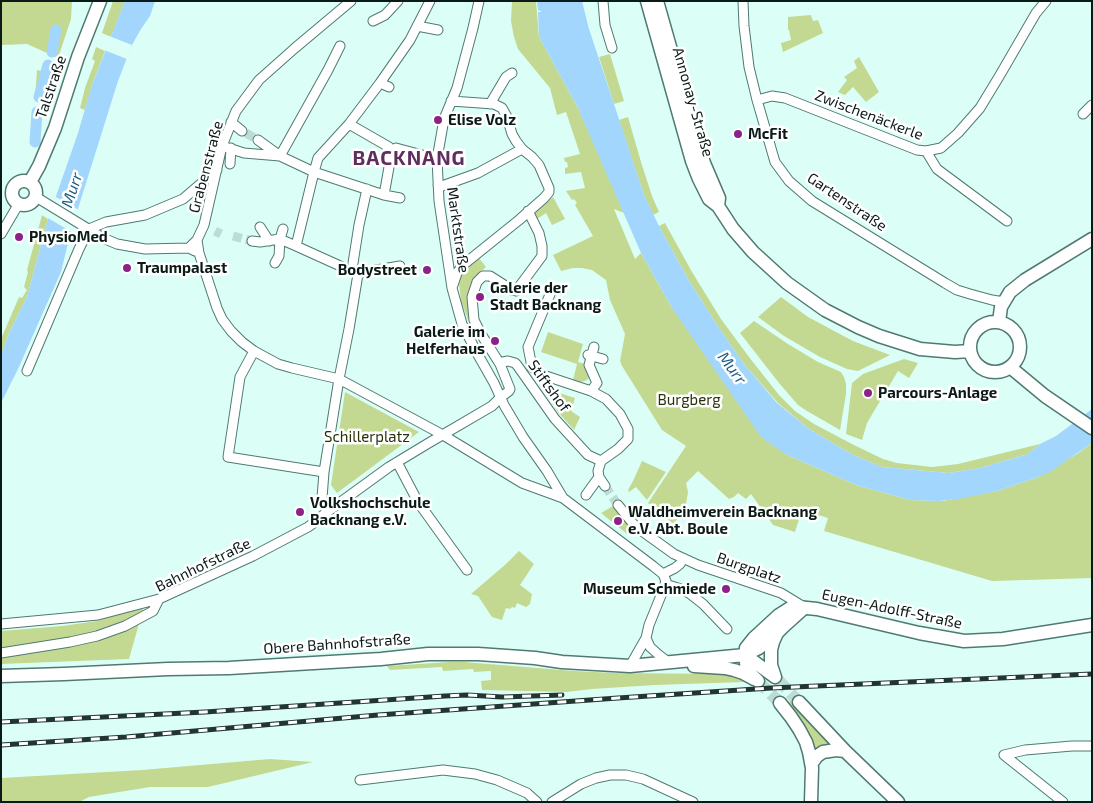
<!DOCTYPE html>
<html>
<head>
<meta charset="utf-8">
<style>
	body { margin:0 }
	#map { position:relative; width:1093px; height:803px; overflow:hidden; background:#dbfff7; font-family:"Exo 2",sans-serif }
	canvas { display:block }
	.frame { position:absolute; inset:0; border:2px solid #091a17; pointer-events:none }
</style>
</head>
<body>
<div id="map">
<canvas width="1093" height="803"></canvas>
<div class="frame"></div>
</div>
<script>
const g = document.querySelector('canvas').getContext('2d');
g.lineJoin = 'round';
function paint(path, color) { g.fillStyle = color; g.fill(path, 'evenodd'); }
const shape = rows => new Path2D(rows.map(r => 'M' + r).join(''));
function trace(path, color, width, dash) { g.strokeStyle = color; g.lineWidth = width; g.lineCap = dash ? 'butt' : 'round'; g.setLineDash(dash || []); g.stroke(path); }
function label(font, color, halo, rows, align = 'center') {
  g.font = font + ' "Exo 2",sans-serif'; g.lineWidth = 5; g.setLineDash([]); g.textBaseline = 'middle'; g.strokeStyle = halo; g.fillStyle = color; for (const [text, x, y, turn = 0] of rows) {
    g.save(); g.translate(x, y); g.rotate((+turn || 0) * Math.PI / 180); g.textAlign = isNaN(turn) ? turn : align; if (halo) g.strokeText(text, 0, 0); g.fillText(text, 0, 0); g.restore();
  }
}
paint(shape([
	[1,1,72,1,71,19,58,58,27,44,2,45],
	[113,1,125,1,111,37,102,33],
	[512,1,536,1,539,37,577,106,597,149,624,213,614,209,635,259,641,253,672,308,785,454,856,485,910,500,943,501,997,491,1038,477,1077,454,1092,443,1092,578,992,581,824,531,828,518,802,510,795,532,773,525,751,494,746,499,738,493,734,497,729,499,698,471,686,483,688,492,686,504,674,524,658,513,659,510,648,503,686,446,662,430,622,366,620,361,625,334,610,300,606,280,592,270,582,268,573,268,561,271,553,255,593,236,575,205,577,203,574,199,572,200,566,191,585,188,581,172,565,174,565,168,568,167,567,162,565,162,564,158,580,154,566,112,557,115,550,88,518,49,514,37,511,21],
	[811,15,813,21,818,20,823,33,783,52,781,43,791,40,789,30,788,30,788,17],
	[96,47,105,51,92,85,85,110,80,108,85,88,95,61,92,59],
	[610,54,624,101,614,104,599,57],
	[859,57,879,92,866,102,853,87,845,95,838,92,847,80,844,77,857,68,854,61],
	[43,63,54,64,60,68,59,76,56,75,47,106,35,98,37,70,41,71],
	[628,117,641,162,652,196,659,212,653,215,644,195,619,120],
	[553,197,565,219,552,225,546,213,537,219,535,214,536,211],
	[42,215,48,219,27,297,9,333,2,353,1,339,19,297,22,298,27,290,24,287,28,272,27,270],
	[665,223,692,272,721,319,749,357,779,395,795,411,814,424,854,445,883,459,897,463,932,467,958,464,1040,444,1028,454,980,468,949,473,882,467,853,455,809,429,778,403,744,364,715,322,688,279,659,226],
	[478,257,486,267,475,277,469,290,468,299,471,319,468,320,461,301,459,283,461,273,464,268],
	[781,297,808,317,853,341,890,355,858,371,847,369,820,357,784,336,758,317],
	[754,321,788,344,818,362,841,372,844,377,846,384,846,394,840,430,807,411,798,405,779,383,740,333],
	[548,332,583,344,578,362,585,364,590,375,588,379,585,381,580,382,573,380,577,364,541,352],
	[904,359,918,363,909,378,898,371,867,423,862,440,846,434,852,383,863,374],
	[542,390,556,392,575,398,571,411,580,417,574,430,558,412,546,393],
	[345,392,419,432,337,493,331,485],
	[642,461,666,472,647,500,636,487,629,492,628,490,633,481],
	[613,506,632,528,627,534,601,513],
	[519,551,534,564,520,585,532,594,530,604,526,607,517,603,515,608,512,607,510,609,506,608,502,620,492,617,478,596,471,594,506,564],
	[144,606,129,659,1,664,1,631,62,626,97,621],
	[450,662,464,662,574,671,615,673,725,674,734,676,744,682,655,685,592,689,567,692,482,690,481,681,491,680,491,671,474,672,473,669,443,671,442,667,390,670,387,666],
	[792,701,813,726,830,745,816,750,812,739,807,731,787,702],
	[270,759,313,762,208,787,150,787,89,797,79,802,1,802,1,778,142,770]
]), '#c3d991');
paint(shape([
	[125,1,155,1,150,16,141,29,132,45,118,81,71,231,61,272,18,369,1,403,1,355,9,333,27,297,48,219,78,133,92,85],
	[537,1,582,1,589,29,626,140,644,195,659,226,688,279,715,322,744,364,777,403,809,429,853,455,882,467,949,473,980,468,1028,454,1040,444,1056,436,1092,409,1092,443,1050,472,1038,477,997,491,958,499,939,501,910,500,856,485,785,454,761,437,672,308,641,253,577,106,539,37,538,12,542,12,538,10]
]), '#a3d6fc');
paint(shape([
	[109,36,132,45,127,59,104,50],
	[54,196,81,211,74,232,72,232,46,217]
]), '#dbfff7');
trace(shape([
	[52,52,56,30],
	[39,97,48,65],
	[35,142,37,112]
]), '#a3d6fc', 11);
trace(shape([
	[246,133,258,140],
	[215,231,221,234],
	[233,236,252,241],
	[605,486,618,505]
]), '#bcddd5', 9, [9, 4.5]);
trace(shape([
	[778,680,799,702],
	[758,681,780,703]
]), '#bcddd5', 12, [12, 6]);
const street = shape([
	[479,1,473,28,457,88,444,119,437,159,439,201,452,288,462,324,477,353,494,383,504,405,523,437,547,471,563,498],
	[603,1,605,25,612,48],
	[743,1,744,26,749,67,757,100,775,162,789,181,812,201,945,283,957,290,970,294,992,300,1004,302],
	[373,21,385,15,398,1],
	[417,26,438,30],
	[380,83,389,87],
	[757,100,772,96,785,98,917,150,926,151,941,148,958,133,980,108,1000,75,1036,13,1046,1],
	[451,101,494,104,502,108,507,117,512,134,516,141,522,149,532,157,539,165,549,188,549,192,544,198,519,220,463,265,457,273,453,285],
	[490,104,506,77,512,73],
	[1083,114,1092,105],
	[231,122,242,131],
	[349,124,389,147],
	[258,140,280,156,328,70,340,46],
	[222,146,244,153,280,156,314,172,384,195,400,198],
	[396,148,437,159],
	[926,151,937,169,1007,221],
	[230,164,231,148],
	[438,185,442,186,478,173,522,149],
	[384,195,391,156],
	[36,197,103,238,117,244,145,249,189,248,195,251],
	[260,227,269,241],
	[89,229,106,222,145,215,183,199,217,170],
	[1,234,18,205],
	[197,240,199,253,217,308,222,319,231,331,242,342,254,351,278,364,292,368,339,379,443,435,522,483,563,498,653,566,663,574,666,581,664,588,649,625,646,638,630,666],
	[252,241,260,242,280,239,296,246],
	[189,248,197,240,204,225,222,146,236,111,259,80,295,48,351,1],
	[275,263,279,256,280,239,283,229],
	[353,263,359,225,367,189],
	[358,274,296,246,314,172,318,158,349,124,380,83,410,40,430,1],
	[358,274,365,272,400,266],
	[551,292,528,347,532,367,543,375,591,391,606,399,620,414,628,429,628,439,618,449,601,461,598,471,599,477,605,486],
	[254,351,240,377,228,457,324,472],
	[588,355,603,359],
	[500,364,503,362,508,361,515,363,517,365,555,419,588,455,601,461],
	[27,371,79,249,89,229],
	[591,391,597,383,589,365,594,347],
	[397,462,418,502,467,570],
	[586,495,599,477],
	[618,505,635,526,674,554,698,565,781,593,804,607],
	[327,512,322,498,324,472,339,379,349,329,358,274],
	[663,574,675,568,680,564,683,559],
	[665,584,681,589,689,593,703,604,727,629],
	[1,624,98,615,159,599,253,556,308,527,315,522,327,512,389,467,427,444,492,406,501,397,509,391,510,389,500,364,481,334,474,320,472,297,477,282,483,276,490,276,512,290,516,291,542,256,542,246,539,233,528,211],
	[646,638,650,647,659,655,668,662],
	[1,653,70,642,97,636,125,626,153,611,159,599],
	[1004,755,1025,750,1072,746,1092,746],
	[1004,755,1063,802],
	[360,780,443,770,475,774,497,780,527,793,537,802],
	[552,802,581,784,596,778,610,775,626,775,643,779,693,802]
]);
const secondary = shape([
	[647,1,692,161,699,179,709,199,718,206,733,229,753,252,787,283,825,310,858,327,879,336,920,349,955,352,970,351],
	[657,1,693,128,704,163,719,198,718,206],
	'12 193a12 12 0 1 1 24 0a12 12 0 1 1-24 0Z',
	[30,182,39,166,55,128,78,57,100,1],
	[999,322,1001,307,1010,292,1025,280,1092,239],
	'970 347a25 25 0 1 1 50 0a25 25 0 1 1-50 0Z',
	[1010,367,1045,396,1092,428],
	[745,655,775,677],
	[694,666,725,668,734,670,743,673,754,679],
	[1,676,64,674,168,669,229,668,381,659,428,654,478,654,535,658,562,662,630,666,745,655,759,648,777,633],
	[775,677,771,665,771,650,773,642,777,633,784,626,804,608],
	[758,681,747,670,745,655,746,648,754,638,779,615,790,608,797,607,817,609,919,633,964,641,1003,639,1092,625],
	[799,702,845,751,898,802],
	[780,703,791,717,799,729,806,742,809,752,812,768,811,802],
	[812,763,817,756,823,752,836,750,845,751]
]);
trace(street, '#507972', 11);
trace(secondary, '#507972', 15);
trace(street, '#fff', 9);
trace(secondary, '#fff', 12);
const rail = shape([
	[1,722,205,712,445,696,467,695,502,697,562,695],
	[1,745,126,737,378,715,618,698,771,688,1092,674]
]);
trace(rail, '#223532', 5);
trace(rail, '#fff', 3, [9]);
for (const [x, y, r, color] of [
	[438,120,5,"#8a2288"],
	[738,134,5,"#8a2288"],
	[19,237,5,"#8a2288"],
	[127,268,5,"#8a2288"],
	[427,270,5,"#8a2288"],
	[480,297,5,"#8a2288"],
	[495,341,5,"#8a2288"],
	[868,393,5,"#8a2288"],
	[300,512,5,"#8a2288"],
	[618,521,5,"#8a2288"],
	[726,589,5,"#8a2288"]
]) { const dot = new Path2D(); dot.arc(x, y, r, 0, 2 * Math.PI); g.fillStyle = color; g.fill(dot); trace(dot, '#fff', 2); }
label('15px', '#091a17', '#fff', [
	["Talstraße",51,87,-71],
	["Annonay-Straße",693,102,74],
	["Zwischenäckerle",869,115,21],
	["Grabenstraße",206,167,-75],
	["Gartenstraße",847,202,34],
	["Marktstraße",458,230,82],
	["Stiftshof",549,386,54],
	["Bahnhofstraße",203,565,-26],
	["Burgplatz",749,568,19],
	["Eugen-Adolff-Straße",892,609,12],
	["Obere Bahnhofstraße",337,644,-4]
]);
label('bold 15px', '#091a17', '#fff', [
	["Elise Volz",448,120],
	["McFit",748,134],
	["PhysioMed",29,237],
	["Traumpalast",137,268],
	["Bodystreet",417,270,"right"],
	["Galerie der",490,288],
	["Stadt Backnang",490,305],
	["Galerie im",485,332,"right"],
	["Helferhaus",485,349,"right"],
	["Parcours-Anlage",878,393],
	["Volkshochschule",310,503],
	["Backnang e.V.",310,520],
	["Waldheimverein Backnang",628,512],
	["e.V. Abt. Boule",628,529],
	["Museum Schmiede",716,589,"right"]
], 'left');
label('15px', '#28320a', '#fff', [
	["Burgberg",689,400],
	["Schillerplatz",367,437]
]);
label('italic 16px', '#1a5d86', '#fff', [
	["Murr",72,190,-72],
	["Murr",732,368,53]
]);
g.letterSpacing = '1px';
label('bold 20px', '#602e5e', '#fff', [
	["BACKNANG",409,158]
]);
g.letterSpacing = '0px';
</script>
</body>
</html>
